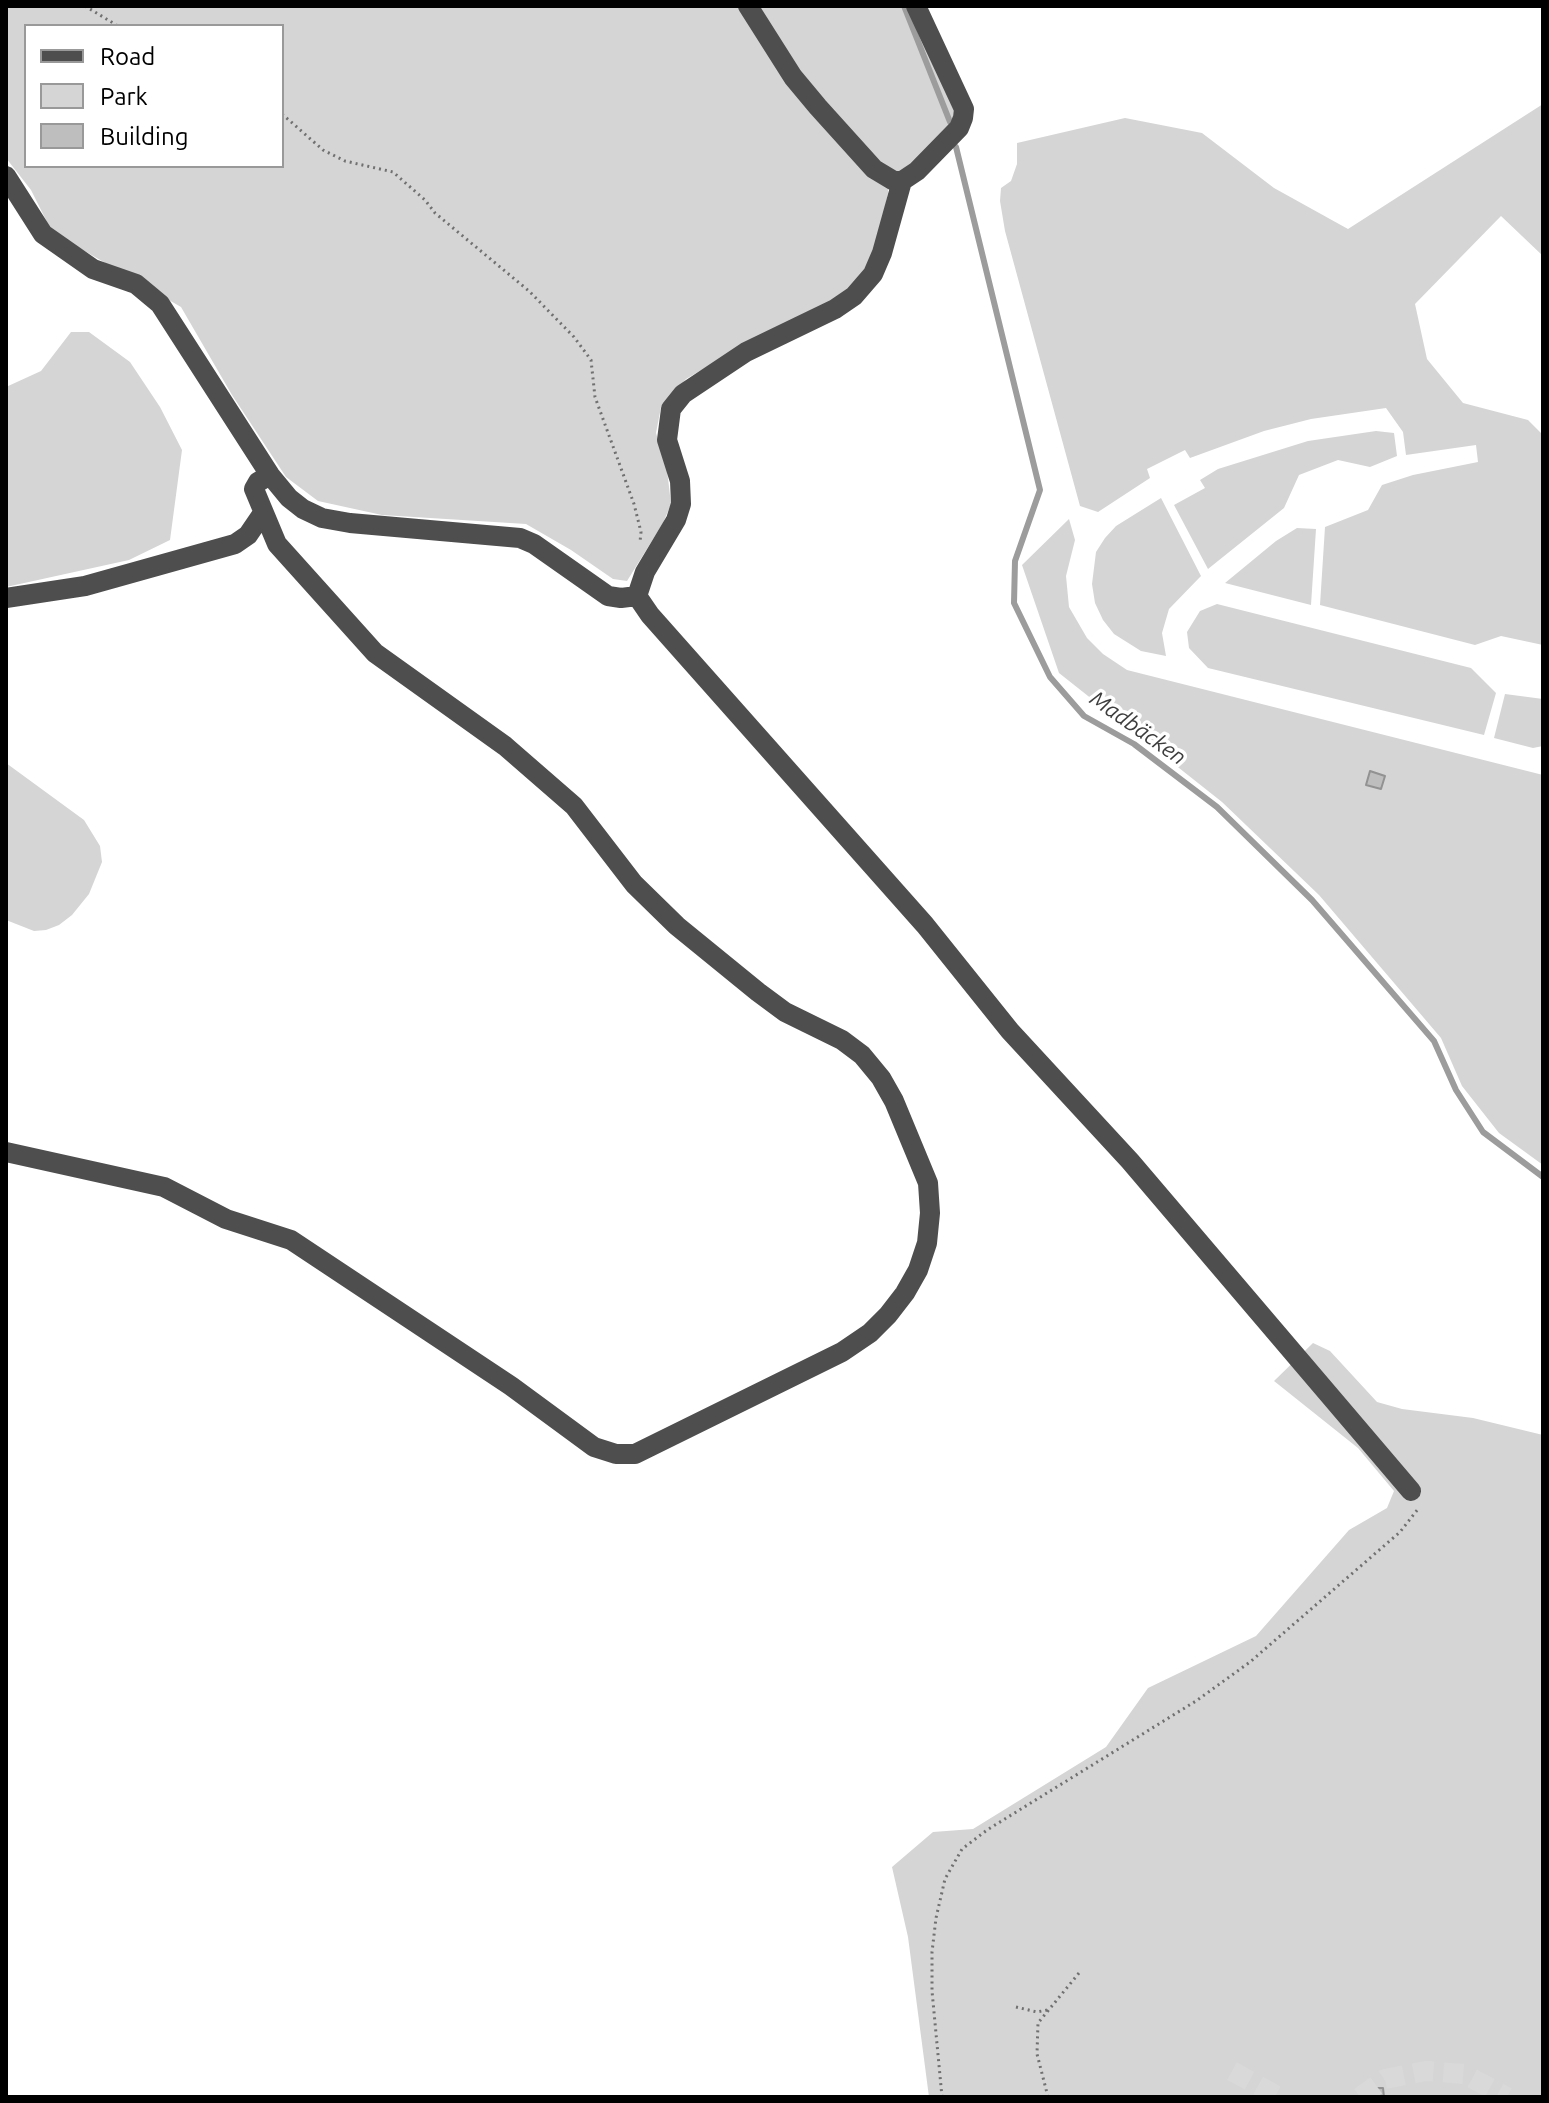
<!DOCTYPE html>
<html>
<head>
<meta charset="utf-8">
<style>
	body { margin:0 }
	#map { position:relative; width:1549px; height:2103px; overflow:hidden; background:#fff; font-family:Ubuntu,sans-serif }
	canvas { display:block }
	.frame { position:absolute; inset:0; border:8px solid #000; pointer-events:none }
	.legend { position:absolute; left:24px; top:24px; width:260px; height:144px; box-sizing:border-box; background:#fff; border:2px solid #999; margin:0; padding:10px 14px; list-style:none; font-size:24px; color:#000 }
	.legend li { display:flex; align-items:center; gap:16px; height:40px }
	.legend b { width:40px; border:2px solid #999 }
</style>
</head>
<body>
<div id="map">
<canvas width="1549" height="2103"></canvas>
<div class="frame"></div>
<ul class="legend">
<li><b style="height:10px;background:#4e4e4e"></b>Road</li>
<li><b style="height:22px;background:#d5d5d5"></b>Park</li>
<li><b style="height:22px;background:#bebebe"></b>Building</li>
</ul>
</div>
<script>
const g = document.querySelector('canvas').getContext('2d');
g.lineJoin = 'round';
function paint(path, color) { g.fillStyle = color; g.fill(path, 'evenodd'); }
const shape = rows => new Path2D(rows.map(r => 'M' + r).join(''));
function trace(path, color, width, dash) { g.strokeStyle = color; g.lineWidth = width; g.lineCap = dash ? 'butt' : 'round'; g.setLineDash(dash || []); g.stroke(path); }
function label(font, color, halo, rows, align = 'center') {
  g.font = font + ' Ubuntu,sans-serif'; g.lineWidth = 7; g.setLineDash([]); g.textBaseline = 'middle'; g.strokeStyle = halo; g.fillStyle = color; for (const [text, x, y, turn = 0] of rows) {
    g.save(); g.translate(x, y); g.rotate((+turn || 0) * Math.PI / 180); g.textAlign = isNaN(turn) ? turn : align; if (halo) g.strokeText(text, 0, 0); g.fillText(text, 0, 0); g.restore();
  }
}
paint(shape([
	[6,6,905,6,955,112,953,125,898,176,888,176,888,193,877,244,867,270,843,298,725,356,686,379,661,407,656,433,667,470,671,504,663,523,627,581,613,579,571,550,526,524,382,515,318,501,286,477,232,395,181,307,52,232,31,190,6,158],
	[26,26,282,26,282,166,26,166],
	[1543,104,1543,256,1501,216,1415,304,1427,359,1463,403,1528,420,1543,435,1543,645,1501,636,1475,645,1320,605,1325,527,1368,510,1382,485,1413,475,1478,462,1476,445,1406,455,1403,432,1386,408,1311,419,1264,431,1190,458,1185,450,1147,469,1150,478,1098,512,1080,506,1005,231,1000,201,1001,188,1011,181,1017,164,1017,143,1125,118,1202,133,1274,188,1348,229],
	[71,332,89,332,130,362,160,407,182,450,170,540,129,560,6,587,6,387,41,371],
	[1376,431,1394,433,1397,456,1370,467,1338,460,1299,475,1284,508,1208,569,1174,505,1205,488,1200,480,1218,469,1308,441],
	[1161,498,1201,576,1169,609,1162,633,1166,656,1141,651,1114,634,1103,620,1095,603,1092,584,1096,552,1105,538,1116,526],
	[1069,519,1075,540,1066,576,1069,607,1087,638,1103,654,1127,670,1543,775,1543,1165,1499,1133,1462,1086,1441,1038,1319,895,1222,802,1059,673,1022,565],
	[1297,528,1316,529,1311,605,1225,583,1276,541],
	[1217,604,1471,668,1496,693,1484,735,1208,668,1189,648,1187,632,1200,611],
	[1505,694,1543,699,1543,746,1533,748,1494,738],
	[6,763,84,820,100,846,102,862,89,894,72,915,59,925,46,930,34,931,6,920],
	[1313,1343,1330,1351,1377,1402,1402,1409,1473,1418,1543,1435,1543,2097,929,2097,908,1937,892,1867,933,1832,973,1829,1106,1747,1148,1688,1256,1636,1349,1530,1387,1508,1394,1491,1358,1448,1274,1381]
]), '#d5d5d5');
trace(shape([
	[904,6,950,122],
	[956,147,1040,490,1015,561,1014,603,1050,677,1084,716,1134,744,1217,807,1312,900,1434,1041,1456,1090,1483,1132,1543,1177]
]), '#9c9c9c', 6);
const building = shape([
	[1370,771,1385,776,1381,789,1366,785,1370,771],
	[1362,2087,1369,2087,1369,2097,1362,2097,1362,2087],
	[1376,2088,1383,2088,1384,2097,1376,2097,1376,2088]
]);
paint(building, '#bebebe');
trace(building, '#929292', 2);
trace(shape([
	[1232,2071,1279,2097],
	[1360,2097,1385,2079,1426,2071,1464,2074,1507,2097]
]), '#d9d9d9', 20, [20, 10]);
trace(shape([
	[85,6,118,26],
	[282,114,323,150,345,161,393,172,425,200,435,213,529,291,574,337,591,360,595,397,634,504,641,532,640,542],
	[1016,2007,1037,2012,1047,2010],
	[942,2097,932,1991,932,1952,936,1918,945,1879,962,1849,987,1830,1196,1701,1250,1662,1400,1532,1418,1509],
	[1048,2097,1037,2054,1038,2023,1079,1973]
]), '#707070', 3, [2, 4]);
trace(shape([
	[748,6,793,77,818,107,874,169,894,181,902,181,917,171,959,128,963,118,964,109,916,6],
	[6,176,43,234,93,269,136,284,160,304,270,475,289,498,303,509,322,518,350,523,520,538,534,544,608,596,621,598,637,596,645,572,676,520,681,504,680,481,667,440,671,409,683,394,746,352,835,309,854,296,873,274,882,253,902,181],
	[637,596,650,615,925,925,1010,1031,1130,1161,1411,1491],
	[6,598,85,586,235,544,248,535,263,513],
	[6,1152,164,1187,226,1219,291,1240,511,1386,594,1447,616,1454,635,1454,842,1352,870,1333,888,1315,905,1293,918,1270,927,1243,930,1213,928,1183,894,1101,881,1078,862,1055,842,1040,785,1012,758,992,677,926,634,884,574,806,505,746,375,653,277,544,254,489,258,482,270,475]
]), '#4e4e4e', 20);
label('italic 22px', '#3d3d3d', '#fff', [
	["Madbäcken",1138,728,35]
]);
</script>
</body>
</html>
